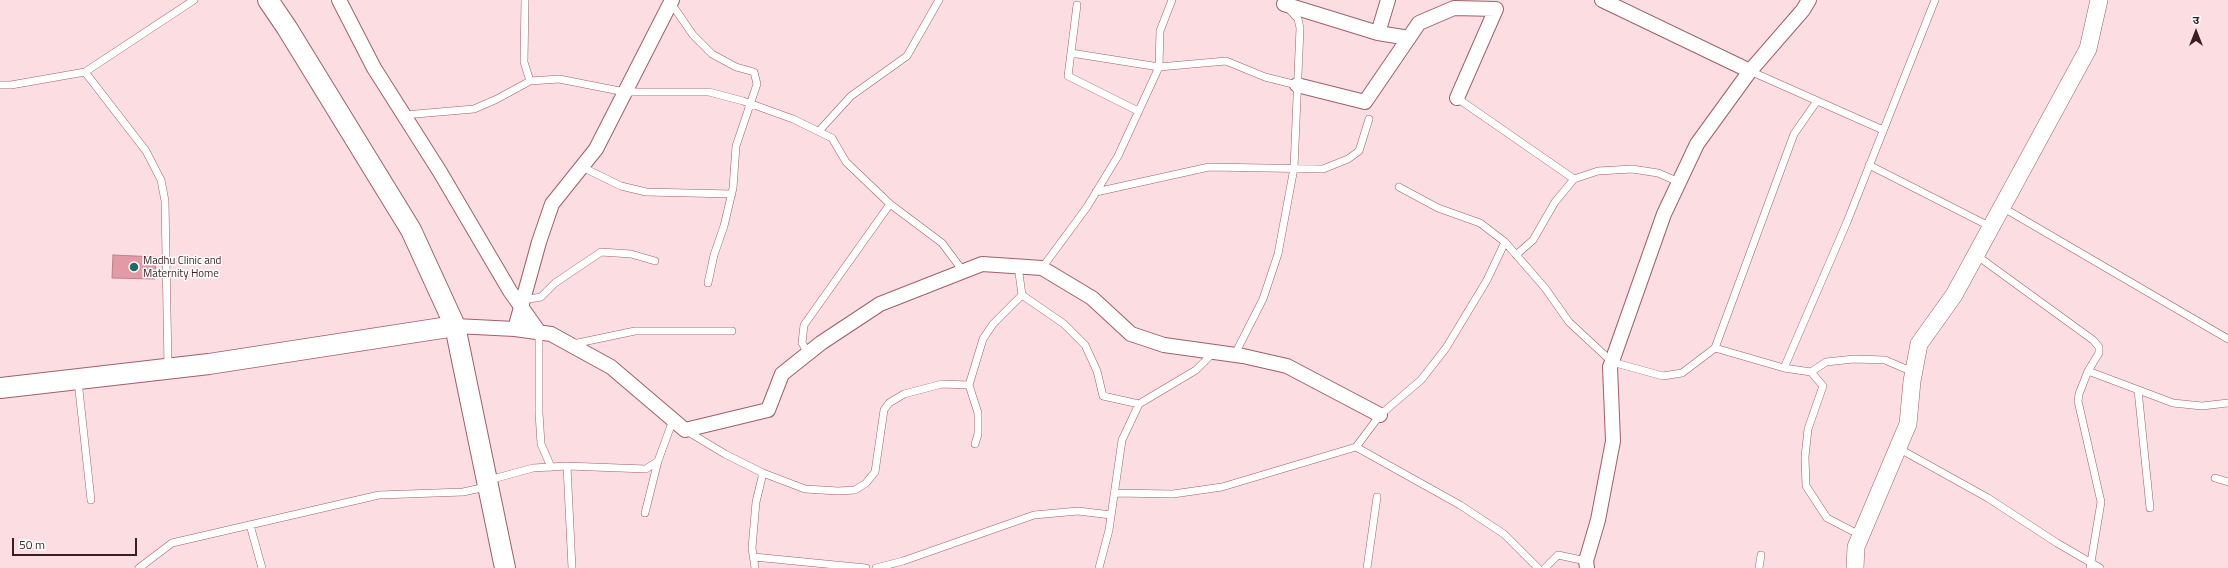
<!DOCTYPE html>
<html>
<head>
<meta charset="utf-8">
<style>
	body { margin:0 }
	#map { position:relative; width:2228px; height:568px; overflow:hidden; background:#fcdde1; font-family:"Titillium Web","Noto Sans Devanagari",sans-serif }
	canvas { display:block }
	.north { position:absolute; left:2176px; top:12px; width:40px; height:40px; -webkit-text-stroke:3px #fff; paint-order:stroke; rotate:0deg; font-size:11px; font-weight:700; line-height:16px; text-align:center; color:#391d22 }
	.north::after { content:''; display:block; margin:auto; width:14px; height:18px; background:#391d22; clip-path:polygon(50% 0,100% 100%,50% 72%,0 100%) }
	.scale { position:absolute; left:12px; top:538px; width:125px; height:18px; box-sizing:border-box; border:2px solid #391d22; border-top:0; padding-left:5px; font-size:12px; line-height:14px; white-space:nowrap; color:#391d22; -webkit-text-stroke:3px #fff; paint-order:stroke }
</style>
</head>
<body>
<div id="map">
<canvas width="2228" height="568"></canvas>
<div class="north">उ</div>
<div class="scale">50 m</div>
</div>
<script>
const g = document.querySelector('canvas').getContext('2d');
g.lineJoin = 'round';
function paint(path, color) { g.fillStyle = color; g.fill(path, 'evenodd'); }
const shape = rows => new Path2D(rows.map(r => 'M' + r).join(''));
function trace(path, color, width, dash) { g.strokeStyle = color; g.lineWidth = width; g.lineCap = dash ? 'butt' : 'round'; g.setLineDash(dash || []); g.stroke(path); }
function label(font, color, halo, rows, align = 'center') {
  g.font = font + ' "Titillium Web",sans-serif'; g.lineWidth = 3; g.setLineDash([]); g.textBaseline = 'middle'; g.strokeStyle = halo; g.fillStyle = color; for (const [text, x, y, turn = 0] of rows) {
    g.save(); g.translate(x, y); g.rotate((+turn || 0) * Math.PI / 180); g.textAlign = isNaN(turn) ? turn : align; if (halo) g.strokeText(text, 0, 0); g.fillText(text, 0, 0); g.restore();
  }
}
const building = shape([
	[113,255,156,257,155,279,112,278,113,255]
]);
paint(building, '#e29aa6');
trace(building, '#c27d89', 1);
const service = shape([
	[525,0,524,62,530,81],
	[671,3,693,35,712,54,736,67,754,72,757,84,736,146,733,188,724,226,714,255,708,283],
	[1077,5,1068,76,1138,111],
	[1071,53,1159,67,1226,61,1265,77,1297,85],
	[1750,71,1883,130],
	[85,72,146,151,161,180,165,201,168,367],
	[0,85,11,85,85,72,194,0],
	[1457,98,1574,179],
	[404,115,474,109,497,99,530,81,559,79,625,92,709,92,743,101,793,119,832,138,846,162,890,204,942,243,963,271],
	[819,131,851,96,907,56,939,0],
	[1869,165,1991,227],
	[582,167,621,186,646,192,732,194],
	[1399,187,1438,208,1480,223,1505,242,1545,288,1569,322,1612,362,1663,376,1682,373,1715,348,1784,368,1811,372,1826,362,1854,359,1885,360,1913,372],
	[1096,192,1209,167,1323,169,1348,159,1359,151,1369,119],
	[2002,207,2228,339],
	[1516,255,1533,240,1555,202,1574,179,1598,171,1632,169,1658,173,1679,182],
	[1976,255,2093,340,2099,347,2099,353,2088,371,2079,394,2078,401,2101,502,2090,568],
	[1018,266,1022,295,1064,324,1085,345,1097,371,1103,396,1139,404],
	[1042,268,1087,207,1118,156,1159,67,1160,31,1172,0],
	[523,300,541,297,555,283,601,252,631,254,655,261],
	[539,332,539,413,541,444,551,467],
	[573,344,635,331,732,331],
	[1715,348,1794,134,1817,101],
	[808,353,802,343,804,325,890,204],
	[1235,354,1263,299,1278,254,1294,168,1300,28,1298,19,1289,9],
	[1784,368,1847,222,1935,0],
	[2088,371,2173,403,2202,406,2228,403],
	[1811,372,1823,386,1808,429,1805,457,1806,486,1827,518,1860,535],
	[78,381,91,500],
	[2138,390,2150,508],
	[685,430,725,454,763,473,805,489,838,491,855,490,866,483,875,472,884,410,889,403,904,394,942,384,969,385],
	[975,444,978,434,978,413,969,385,983,339,993,324,1022,295],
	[1356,447,1460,505,1504,534,1538,568],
	[1898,448,1988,498,2057,543,2100,568],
	[567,466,572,568],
	[2215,478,2228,482],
	[489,480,533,468,567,466,646,469,658,461,673,420],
	[1115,493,1173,494,1222,487,1356,447,1380,415,1421,380,1446,348,1487,280,1505,242],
	[645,513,658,461],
	[250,525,262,568],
	[754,557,866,568],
	[139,568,172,543,379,495,463,492,486,487],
	[755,568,752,548,756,502,763,473],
	[876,568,903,561,1034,515,1078,511,1111,515],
	[1099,568,1109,530,1122,440,1139,404,1196,370,1214,352],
	[1367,568,1377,497],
	[1545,568,1558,555,1586,561],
	[1759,568,1761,555]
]);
const minor = shape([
	[339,0,374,68,440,172,510,291,539,332],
	[1388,0,1378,33,1409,38],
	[1602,0,1750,71],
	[1284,4,1378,33],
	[1297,85,1365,102,1419,23,1454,8,1496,9,1457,98],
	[455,326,515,329,551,334,611,367,685,430,768,410,782,374,821,343,880,304,982,264,1042,268,1092,298,1131,334,1164,345,1243,356,1287,366,1380,415],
	[515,329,539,242,552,204,596,149,672,0],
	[1587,568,1586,561,1598,520,1613,441,1610,367,1664,214,1697,144,1750,71,1803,10,1809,0]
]);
const tertiary = shape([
	[1855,568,1856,547,1908,424,1912,381,1919,344,1954,295,2088,49,2099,0]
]);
const secondary = shape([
	[268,0,287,28,411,230,455,326,505,568],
	[0,388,209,364,455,326]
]);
trace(service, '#a15e6b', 8);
trace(minor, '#a15e6b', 16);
trace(tertiary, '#a15e6b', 18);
trace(secondary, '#a15e6b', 22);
trace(service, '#fff', 7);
trace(minor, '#fff', 14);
trace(tertiary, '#fff', 17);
trace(secondary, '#fff', 20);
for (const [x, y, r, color] of [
	[134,267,5,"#226c67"]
]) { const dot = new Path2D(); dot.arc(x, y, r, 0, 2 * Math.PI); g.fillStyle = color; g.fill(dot); trace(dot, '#fff', 1.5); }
label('11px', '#391d22', '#fff', [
	["Madhu Clinic and",143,261],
	["Maternity Home",143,274]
], 'left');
</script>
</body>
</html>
